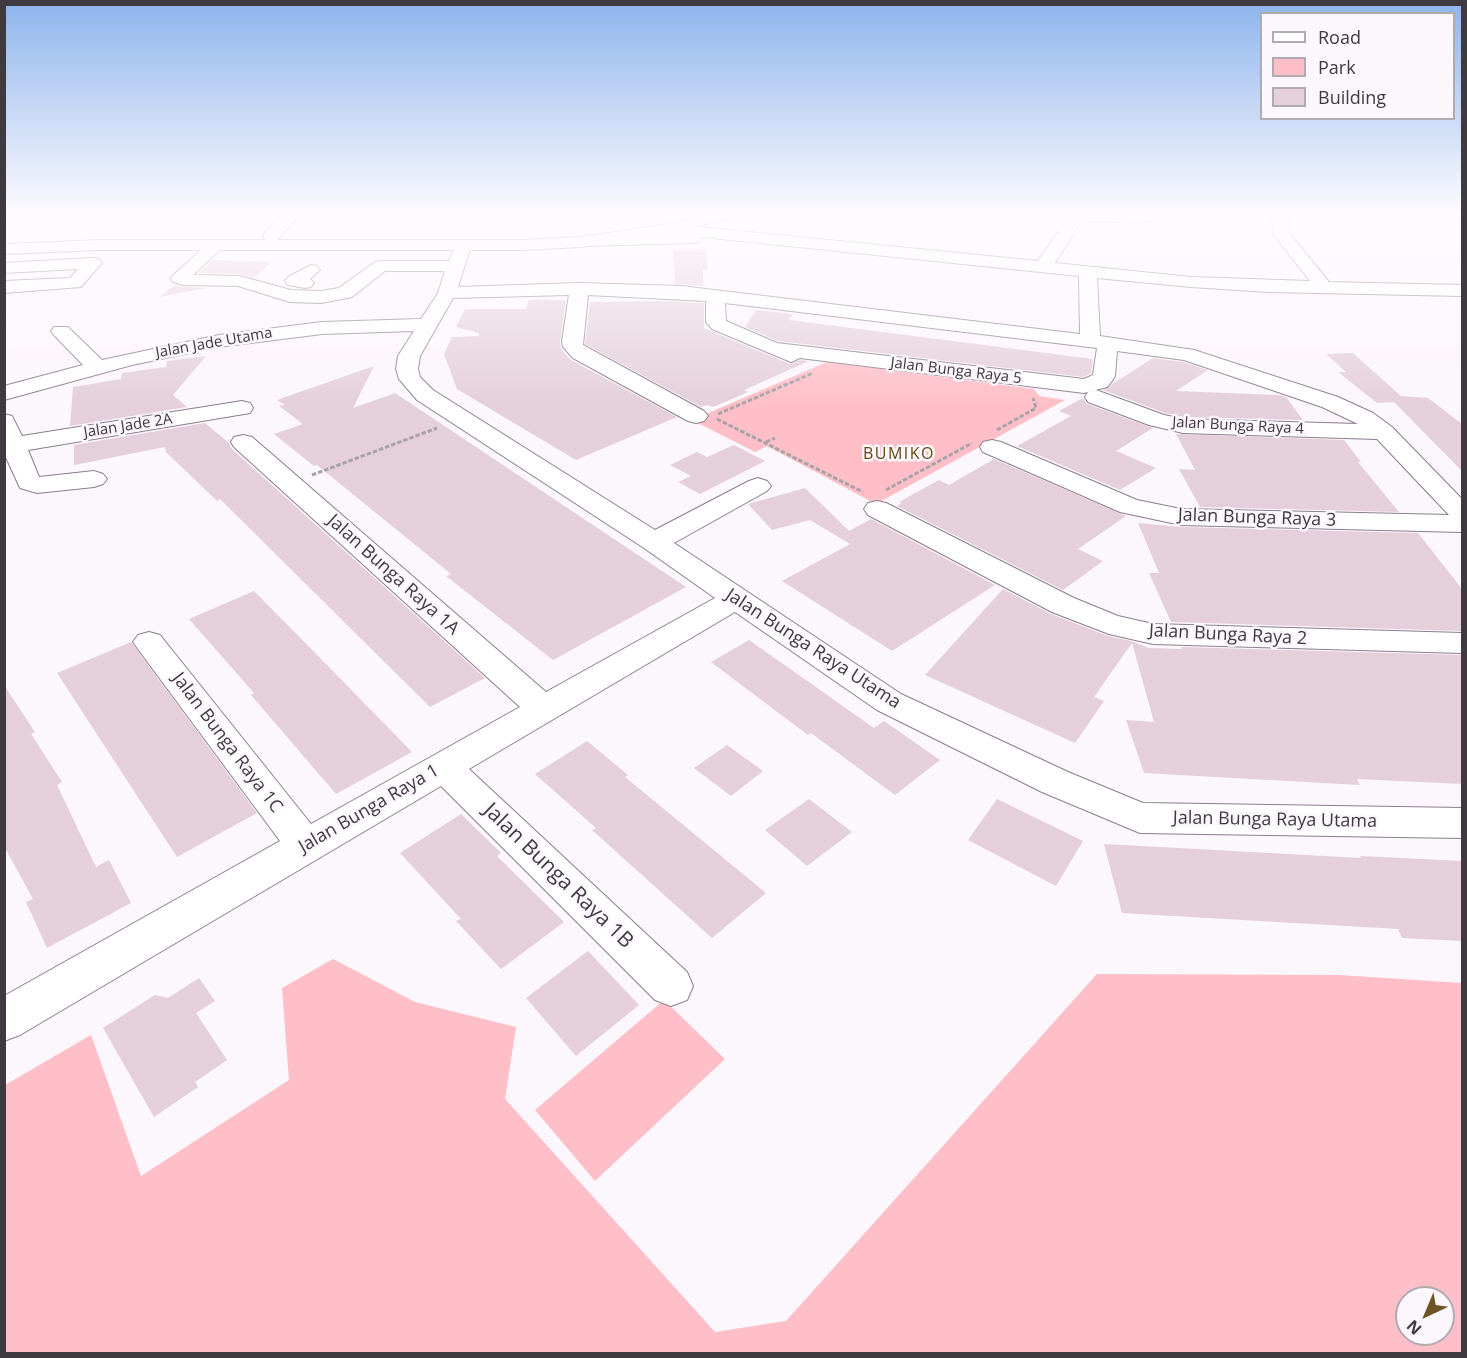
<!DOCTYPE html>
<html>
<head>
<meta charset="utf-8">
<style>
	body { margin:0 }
	#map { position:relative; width:1467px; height:1358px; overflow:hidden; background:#fcf6fd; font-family:"Open Sans",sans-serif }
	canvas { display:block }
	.frame { position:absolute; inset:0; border:6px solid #3f3940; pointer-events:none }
	.legend { position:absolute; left:1260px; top:12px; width:195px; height:108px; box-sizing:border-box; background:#fcf6fd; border:2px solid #b0aab1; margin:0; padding:8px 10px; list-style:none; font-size:18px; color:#3f3940 }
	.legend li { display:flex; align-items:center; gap:12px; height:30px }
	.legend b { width:30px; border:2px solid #b0aab1 }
	.north { position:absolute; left:1395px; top:1286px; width:60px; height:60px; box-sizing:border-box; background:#fcf6fd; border:2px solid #b0aab1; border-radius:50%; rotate:224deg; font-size:16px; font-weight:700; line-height:24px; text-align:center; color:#3f3940 }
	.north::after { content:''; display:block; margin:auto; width:21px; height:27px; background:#6e5526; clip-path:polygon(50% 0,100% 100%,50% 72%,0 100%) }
</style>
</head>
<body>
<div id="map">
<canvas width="1467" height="1358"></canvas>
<div class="frame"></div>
<ul class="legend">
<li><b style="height:8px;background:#fff"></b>Road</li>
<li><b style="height:16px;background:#ffbfc8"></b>Park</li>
<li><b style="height:16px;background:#e4cfda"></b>Building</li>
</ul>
<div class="north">N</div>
</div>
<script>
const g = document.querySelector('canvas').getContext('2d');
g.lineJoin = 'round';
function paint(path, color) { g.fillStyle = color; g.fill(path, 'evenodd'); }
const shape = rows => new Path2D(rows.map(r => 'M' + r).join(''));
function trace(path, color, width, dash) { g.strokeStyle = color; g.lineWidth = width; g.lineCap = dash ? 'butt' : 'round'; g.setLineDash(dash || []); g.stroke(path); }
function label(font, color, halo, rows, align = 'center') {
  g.font = font + ' "Open Sans",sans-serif'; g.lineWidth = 5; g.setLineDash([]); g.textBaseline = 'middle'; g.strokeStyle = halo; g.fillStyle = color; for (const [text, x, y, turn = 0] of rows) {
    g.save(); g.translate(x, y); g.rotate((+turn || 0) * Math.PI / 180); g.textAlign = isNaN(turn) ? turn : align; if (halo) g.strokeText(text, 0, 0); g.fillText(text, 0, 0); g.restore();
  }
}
paint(shape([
	[827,362,1034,389,1039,396,1065,400,876,504,767,446,755,452,692,420],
	[333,959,415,1002,516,1027,505,1099,715,1332,786,1321,1097,974,1339,975,1462,983,1462,1353,5,1353,5,1085,91,1035,141,1176,289,1080,282,988],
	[1407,1298,1443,1298,1443,1334,1407,1334],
	[664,1000,725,1059,595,1181,535,1110]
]), '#ffbfc8');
paint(shape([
	[705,249,708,270,703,270,703,286,675,284,673,250],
	[213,260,272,262,253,278,239,274,199,273],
	[175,285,183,287,207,288,159,297],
	[529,300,566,300,560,341,561,349,571,360,677,417,576,460,457,389,444,354,452,337,479,336,479,333,456,327,465,309,526,309],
	[665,301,704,303,704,328,790,364,800,360,809,361,744,390,748,392,713,407,707,405,701,407,585,344,590,302],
	[756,310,793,314,789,320,1093,359,1091,373,1084,377,778,341,745,327],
	[1353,353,1401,396,1428,398,1462,424,1462,471,1394,402,1377,403,1338,372,1346,372,1326,354],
	[206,356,173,395,187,407,70,426,73,387,121,379,122,373,166,367,167,361],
	[1153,358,1183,362,1208,370,1176,391,1278,395,1286,397,1303,420,1183,417,1165,413,1103,390],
	[374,366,353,408,395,393,686,587,553,660,446,576,451,574,317,465,314,466,274,434,303,424,279,406,285,405,277,400],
	[1083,398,1087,404,1153,428,1116,451,1156,468,1120,490,1017,446,1071,416,1059,411],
	[205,423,229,443,232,449,485,678,430,707,220,499,217,501,166,452,165,447,74,465,74,445],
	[1176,434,1344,440,1361,462,1358,462,1399,512,1200,507,1179,469,1195,470],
	[734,445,765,461,700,494,678,482,691,476,670,465,697,452,707,457],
	[994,459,1126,516,1078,549,1103,561,1063,590,897,506,902,503,899,502,939,480,949,485],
	[805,488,849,531,871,519,995,585,892,651,782,581,850,544,810,520,772,530,748,504],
	[1138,523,1181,527,1418,533,1462,589,1462,631,1171,622,1149,573,1159,573],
	[1003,589,1051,614,1108,636,1131,641,1149,648,1182,649,1181,647,1462,655,1462,784,1357,779,1360,785,1144,773,1126,720,1154,722,1132,643,1094,697,1104,701,1075,743,925,675],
	[254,591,327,665,412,752,336,794,251,695,254,693,189,619],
	[749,640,874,728,884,721,940,760,895,795,811,733,808,735,711,662],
	[131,642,257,813,177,857,57,673],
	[4,685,35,732,31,734,62,782,57,785,96,867,109,860,131,903,47,948,26,902,33,899,4,846],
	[587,741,628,775,625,777,766,893,712,938,592,830,596,828,535,774],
	[727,745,763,771,731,796,694,768],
	[809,799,852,832,807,866,765,830],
	[997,799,1083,841,1056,886,968,840],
	[461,814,501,853,497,856,564,922,501,969,456,921,461,919,400,853],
	[1104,844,1361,858,1360,856,1462,861,1462,941,1402,938,1398,929,1122,913],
	[588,951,639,1005,576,1056,526,998],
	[199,978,215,1001,196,1013,227,1060,195,1082,198,1087,154,1117,103,1028,155,995,168,998]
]), '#e4cfda');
const minor = shape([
	[283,215,299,215,277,240,265,240,263,236,265,232,283,215],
	[1074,215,1157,215,1155,218,1141,223,1095,221,1080,223,1055,263,1191,277,1310,281,1274,235,1271,215,1287,215,1290,234,1329,282,1462,285,1462,296,1269,292,1191,287,1097,278,1100,336,1194,350,1338,397,1373,413,1392,427,1462,499,1462,532,1181,525,1120,512,983,452,980,447,983,442,992,440,1001,442,1137,500,1181,509,1449,515,1377,439,1183,433,1149,425,1088,402,1085,397,1088,392,1096,390,1164,415,1183,419,1358,424,1322,407,1184,360,1117,351,1115,376,1112,381,1107,387,1084,393,800,358,791,362,712,329,706,322,706,301,588,295,583,345,704,411,708,416,704,421,696,423,688,421,573,358,563,347,562,341,569,295,453,298,420,356,418,369,420,377,433,390,655,530,749,481,758,478,767,481,771,486,767,491,674,543,901,694,1068,772,1143,803,1462,808,1462,838,1140,833,1042,792,877,710,735,612,469,769,687,972,693,986,687,1000,671,1006,655,1000,441,786,20,1035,4,1041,4,996,280,841,138,649,133,642,138,635,149,632,160,635,311,824,520,707,234,447,231,442,234,437,243,435,252,437,546,692,715,598,644,548,417,400,399,379,396,369,398,356,414,331,322,334,219,347,132,365,4,400,4,386,83,365,54,335,51,331,54,327,68,327,102,360,219,335,322,322,421,319,438,293,445,271,385,271,352,297,321,303,290,302,238,286,183,285,173,282,170,278,211,241,217,240,223,241,225,245,193,275,239,276,291,290,321,291,339,288,375,262,381,261,449,261,457,242,463,241,469,242,471,246,458,287,579,283,681,286,1080,334,1079,276,701,237,699,242,693,243,585,246,577,241,585,236,669,234,662,229,670,224,1038,261,1069,216,1074,215],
	[725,303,1097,348,1093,375,1084,379,777,343,726,321,725,303],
	[93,258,99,259,102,263,81,287,4,293,4,281,70,278,78,269,4,273,4,263,93,258],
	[311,265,317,266,320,270,310,279,314,283,311,287,305,288,288,285,285,281,288,277,311,265],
	[242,401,250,403,253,408,250,413,28,450,39,477,94,471,103,474,107,479,103,484,94,487,37,493,20,488,4,453,4,414,12,416,22,436,242,401],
	[877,501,886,503,1074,598,1118,616,1153,624,1462,633,1462,653,1153,644,1109,634,1052,612,868,515,864,509,868,503,877,501]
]);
const highway = shape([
	[705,215,730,215,728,218,670,234,581,247,523,250,100,250,4,254,4,244,100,240,523,240,581,237,669,224,705,215]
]);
trace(minor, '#8b7e8d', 2);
trace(highway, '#8b7e8d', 2);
trace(shape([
	[718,414,813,373],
	[717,419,863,492],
	[997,430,1036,408,1033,398],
	[766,442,775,438],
	[312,475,437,428],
	[886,490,972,443]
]), '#a8a2a9', 3, [4.5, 2]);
paint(minor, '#fff');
paint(highway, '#fff');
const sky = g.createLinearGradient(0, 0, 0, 405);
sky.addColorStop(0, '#8db4ed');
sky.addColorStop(0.53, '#fefbfe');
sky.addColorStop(1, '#fefbfe00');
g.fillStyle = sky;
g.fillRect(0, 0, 1467, 405);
label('15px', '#3f3940', '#fcf6fd', [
	["Jalan Jade Utama",214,343,-10],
	["Jalan Bunga Raya 5",956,371,7],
	["Jalan Jade 2A",128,426,-9],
	["Jalan Bunga Raya 4",1238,426,3]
]);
g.letterSpacing = '1.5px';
label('16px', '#64490f', '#fcf6fd', [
	["BUMIKO",899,454]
]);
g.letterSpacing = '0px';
label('18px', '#3f3940', '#fcf6fd', [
	["Jalan Bunga Raya 3",1257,518,2],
	["Jalan Bunga Raya 1A",393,575,42],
	["Jalan Bunga Raya 2",1228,635,3],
	["Jalan Bunga Raya Utama",813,649,33],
	["Jalan Bunga Raya 1C",227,743,53],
	["Jalan Bunga Raya 1",369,809,-30],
	["Jalan Bunga Raya Utama",1275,820,1]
]);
label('21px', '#3f3940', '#fcf6fd', [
	["Jalan Bunga Raya 1B",558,876,44]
]);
</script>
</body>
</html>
